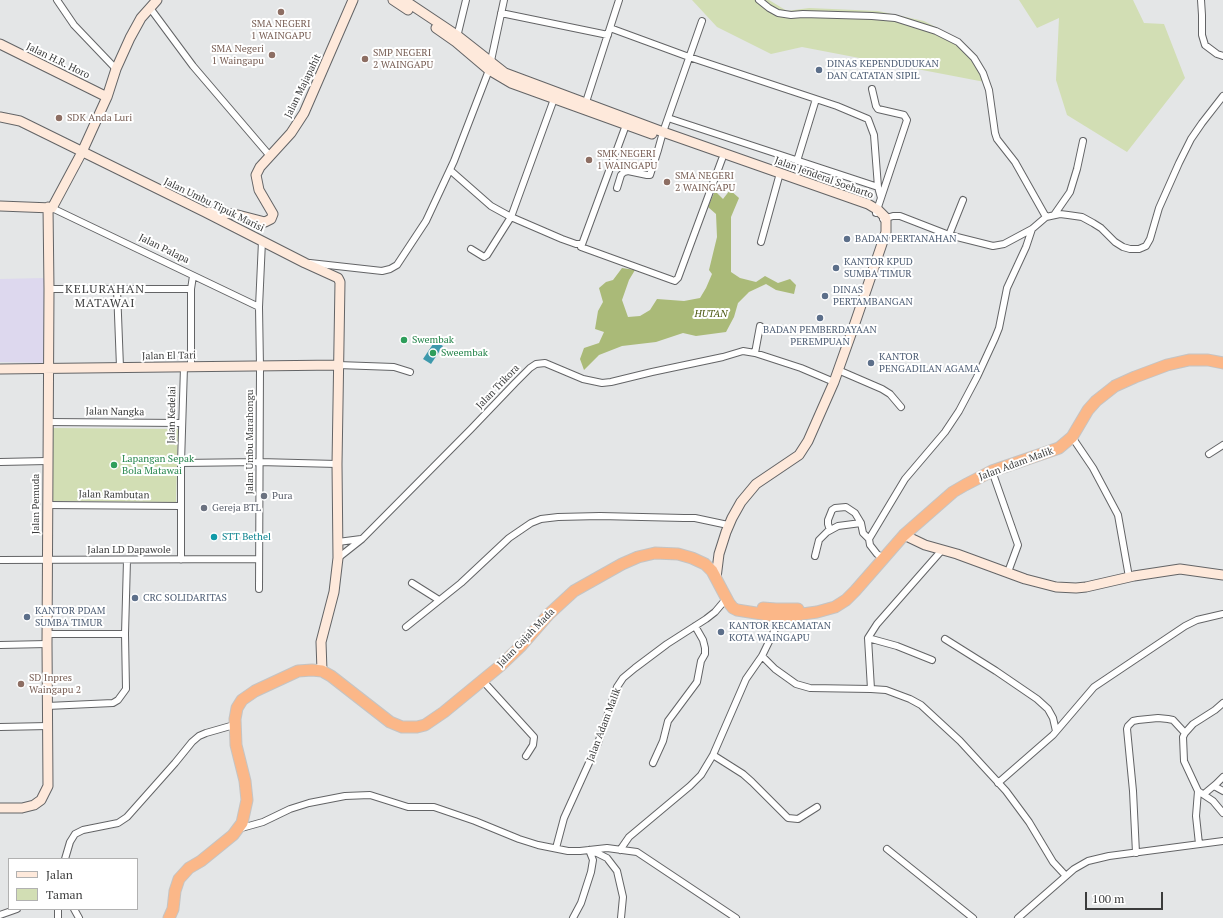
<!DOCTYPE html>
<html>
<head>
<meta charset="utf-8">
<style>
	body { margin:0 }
	#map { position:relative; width:1223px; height:918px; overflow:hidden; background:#e4e6e7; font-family:"PT Serif",serif }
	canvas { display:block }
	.legend { position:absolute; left:8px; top:858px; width:130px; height:52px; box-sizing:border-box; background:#fff; border:1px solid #b1b1b1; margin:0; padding:5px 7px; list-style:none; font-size:12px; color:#3b3c3c }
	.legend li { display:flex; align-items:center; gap:8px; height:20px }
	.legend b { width:20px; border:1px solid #b1b1b1 }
	.scale { position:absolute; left:1085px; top:892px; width:78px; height:18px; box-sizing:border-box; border:2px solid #3b3c3c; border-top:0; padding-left:5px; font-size:12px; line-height:14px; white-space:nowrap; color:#3b3c3c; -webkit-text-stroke:3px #fff; paint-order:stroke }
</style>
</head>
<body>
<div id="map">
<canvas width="1223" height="918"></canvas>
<ul class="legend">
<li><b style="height:5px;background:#fee9db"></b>Jalan</li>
<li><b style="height:11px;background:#d2deb4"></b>Taman</li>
</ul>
<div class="scale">100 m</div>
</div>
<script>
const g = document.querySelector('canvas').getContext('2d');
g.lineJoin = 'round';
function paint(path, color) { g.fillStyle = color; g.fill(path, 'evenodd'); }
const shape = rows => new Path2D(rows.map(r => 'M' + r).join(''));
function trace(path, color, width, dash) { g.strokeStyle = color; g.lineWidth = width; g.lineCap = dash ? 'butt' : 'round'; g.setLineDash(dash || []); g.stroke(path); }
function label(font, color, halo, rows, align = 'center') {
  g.font = font + ' "PT Serif",serif'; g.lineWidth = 4; g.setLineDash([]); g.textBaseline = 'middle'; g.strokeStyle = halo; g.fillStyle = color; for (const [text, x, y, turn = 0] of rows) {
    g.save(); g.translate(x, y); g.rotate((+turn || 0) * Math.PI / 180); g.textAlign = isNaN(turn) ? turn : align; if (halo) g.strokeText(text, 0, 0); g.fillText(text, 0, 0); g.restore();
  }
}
paint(shape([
	[43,278,44,279,44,361,42,363,0,362,0,279]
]), '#ddd8ee');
paint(shape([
	[692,0,769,0,787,11,809,8,878,11,924,21,957,38,979,61,990,83,802,47,771,54,717,27],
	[1019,0,1133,0,1144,23,1164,24,1185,78,1127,152,1067,115,1056,80,1059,18,1037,28],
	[50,428,178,429,176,502,51,501]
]), '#d2deb4');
paint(shape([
	[730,190,739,198,731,217,731,272,740,278,756,282,765,276,778,283,790,279,796,285,794,294,776,290,766,284,749,292,738,303,734,317,726,332,696,336,683,333,656,342,622,346,599,355,584,370,580,359,584,348,599,343,604,332,595,329,598,311,603,302,599,288,606,282,613,280,622,268,635,270,629,280,622,300,628,317,640,316,650,310,657,299,684,301,700,298,706,288,712,274,709,270,717,237,716,214,708,207,715,191,723,199]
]), '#aaba78');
paint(shape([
	[435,341,443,346,431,364,423,359]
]), '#3d99ac');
const street = shape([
	[57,0,74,25,116,69],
	[759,0,769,8,778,13,791,15,803,14,872,16,895,18,936,31,958,42,974,58,983,73,989,90,995,133,997,139,1015,162,1046,217],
	[1201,0,1202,15,1202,35,1205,45,1217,54,1223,56],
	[150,8,193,66,270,156],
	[501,13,608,35],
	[610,28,689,57,837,106,868,119,874,135,878,187,881,198,876,213],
	[457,37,466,0],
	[872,89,876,106,878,109,904,115,907,120,881,198],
	[585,105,619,0],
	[668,118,878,187],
	[626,125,581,247,672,280,675,281,678,278,722,159],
	[797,161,816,99],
	[450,170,491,206,511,217,554,99],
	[617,188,621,175,624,172,628,171,647,175,650,175,658,150,663,132,702,21],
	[52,208,259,307,260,367,259,589],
	[1054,215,1070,192,1077,169,1083,141],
	[883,219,893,216,900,216,949,235,993,246,1004,244,1032,229,1046,217,1060,214,1068,215,1082,217,1093,223,1101,228,1115,242,1123,247,1130,249,1139,249,1146,246,1150,239,1159,208,1179,163,1191,139,1202,123,1223,96],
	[949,235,963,200],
	[761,242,780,173],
	[471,249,484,257,487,255,511,217,562,239,576,244,582,244],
	[310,263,382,271,390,269,397,265,426,221,454,161,489,70,504,0],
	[49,289,191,289],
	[117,289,120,367],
	[259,307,262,241],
	[755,353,760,326],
	[338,365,394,367,410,372],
	[191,366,191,289,193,276],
	[838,370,882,389,890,394,901,407],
	[47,422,182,423],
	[1072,437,1093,468,1118,515,1129,577],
	[1209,454,1223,445],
	[0,462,47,461],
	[181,463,259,462,337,464],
	[992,471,1018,545,1008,572],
	[48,505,181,506],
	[830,530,828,524,828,520,832,510,835,508,846,507,855,513,861,523,863,533,869,539],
	[338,542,361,539],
	[815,556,819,540,827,532,838,526,861,523],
	[338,558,362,539,471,429,515,383,530,368,536,364,545,363,583,379,602,383,611,382,652,372,723,357,743,351,755,353,801,368,834,382],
	[883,558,877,554,870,545,869,539,905,479,945,432,959,411,977,377,995,338,999,328,1007,288,1026,247,1032,229],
	[0,560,259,559],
	[181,560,181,463,184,367],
	[412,583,439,600],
	[406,627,461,583,509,538,531,523,541,519,558,517,600,516,684,518,695,518,728,525],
	[47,634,125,634],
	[868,638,897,646,932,660],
	[945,639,996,671,1037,699,1048,709,1053,718,1056,731],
	[0,645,47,644],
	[762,656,775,669,796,684,810,688,871,689,886,690,910,699,921,705,960,741,1006,791,1029,822,1053,862,1066,876],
	[483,681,534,737,533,745,526,756],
	[871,689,868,638,877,624,942,550],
	[47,706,113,703,118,700,126,689,125,634,127,560],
	[0,727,48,726],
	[713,755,743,774,752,782,788,818,798,819,817,807],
	[653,763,663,741,668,721,697,682,701,661,705,654,705,648,703,640,695,626],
	[998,783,1053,735,1094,687,1185,626,1197,620,1223,614],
	[1214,786,1223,791],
	[1198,791,1213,801,1223,813],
	[1204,794,1216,784,1223,777],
	[238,829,263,822,290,809,309,803,345,796,370,795,408,807,434,807,475,821,519,839,538,845,568,851,580,851,607,848,637,852,736,918],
	[1199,844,1196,816,1198,791,1184,761,1183,737,1185,733,1193,724,1215,710,1223,703],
	[556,848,564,818,598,743,617,687,623,678,635,668,667,644,706,619,715,612,726,599],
	[887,849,973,918],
	[620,850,629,837,690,786,701,775,713,755,746,679,762,656,781,617],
	[591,852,597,853,607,858,617,871,623,897,621,918],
	[1136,853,1133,791,1127,729,1128,726,1133,721,1138,720,1158,718,1168,719,1173,720,1185,733],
	[65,859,70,842,75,834,83,830,118,823,127,817,175,763,192,742,199,736,206,733,234,725],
	[74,909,79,918],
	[0,915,17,909],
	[58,918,58,909],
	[573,918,581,903,591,872,593,860,589,850],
	[1018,918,1074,869,1088,861,1109,856,1223,841]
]);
const secondary = shape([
	[393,0,408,10],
	[404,0,458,36,505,73,663,132,868,204,878,210,886,218,886,232,855,323,834,382,808,441,799,455,756,484,741,502,732,518,726,532,719,554,716,578],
	[436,28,456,42,489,70,511,83,652,134],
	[0,44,107,97],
	[0,117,20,121,205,212,305,263,338,278,340,282,337,464,338,558,334,592,321,642,322,671],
	[0,206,52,208,82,152,107,97,116,69,130,38,141,18,157,0],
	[208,212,234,214,265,222,271,219,273,214,259,190,256,175,260,167,291,133,304,113,353,0],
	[0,369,338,365],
	[904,535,925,545,957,554,1025,579,1056,587,1076,588,1086,587,1134,576,1180,569,1223,575],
	[0,808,22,808,34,805,41,800,48,786,47,644,49,289,48,207]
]);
const highway = shape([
	[763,608,776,609,798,609],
	[169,918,173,909,175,891,179,879,189,868,201,861,233,835,242,823,247,800,245,781,236,745,235,719,237,708,242,700,255,691,298,671,312,670,322,671,331,676,390,722,402,727,417,727,425,725,444,712,500,666,521,646,549,614,574,591,622,564,638,557,655,553,678,554,692,558,705,564,712,571,729,603,733,608,737,610,781,617,817,612,835,607,846,600,855,591,904,535,953,492,965,485,992,471,1059,448,1072,437,1088,410,1096,401,1115,386,1135,377,1167,365,1189,360,1208,360,1223,363]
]);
trace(street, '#636466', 8);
trace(secondary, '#636466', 11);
trace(highway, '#c4c4c4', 13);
trace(street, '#fff', 6);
trace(secondary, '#fee9db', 9);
trace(highway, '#fbb788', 11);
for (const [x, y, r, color] of [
	[281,12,4,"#8d6e63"],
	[272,55,4,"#8d6e63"],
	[365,59,4,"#8d6e63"],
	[819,70,4,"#5c6f8a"],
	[59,118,4,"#8d6e63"],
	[589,160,4,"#8d6e63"],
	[667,182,4,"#8d6e63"],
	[847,239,4,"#5c6f8a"],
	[836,268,4,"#5c6f8a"],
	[825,296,4,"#5c6f8a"],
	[820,318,4,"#5c6f8a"],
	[404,340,4,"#2e9e5b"],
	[433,353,4,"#2e9e5b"],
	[871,363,4,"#5c6f8a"],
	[114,465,4,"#2e9e5b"],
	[264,496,4,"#6b7280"],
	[204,508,4,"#6b7280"],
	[214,537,4,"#0f9aa8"],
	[135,598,4,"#5c6f8a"],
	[27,617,4,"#5c6f8a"],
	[721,632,4,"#5c6f8a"],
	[21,684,4,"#8d6e63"]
]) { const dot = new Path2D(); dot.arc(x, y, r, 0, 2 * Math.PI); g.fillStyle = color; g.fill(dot); trace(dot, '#fff', 1.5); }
label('10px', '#785e54', '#fff', [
	["SMA NEGERI",281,24,"center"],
	["1 WAINGAPU",281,36,"center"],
	["SMA Negeri",264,49,"right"],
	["1 Waingapu",264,61,"right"],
	["SMP NEGERI",373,53],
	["2 WAINGAPU",373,65],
	["SDK Anda Luri",67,118],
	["SMK NEGERI",597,154],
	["1 WAINGAPU",597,166],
	["SMA NEGERI",675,176],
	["2 WAINGAPU",675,188],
	["SD Inpres",29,678],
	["Waingapu 2",29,690]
], 'left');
label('10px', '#3b3c3c', '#fff', [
	["Jalan H.R. Horo",58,61,26],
	["Jalan Majapahit",303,86,-64],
	["Jalan Jenderal Soeharto",824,178,20],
	["Jalan Umbu Tipuk Marisi",214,205,26],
	["Jalan Palapa",164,249,26],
	["Jalan El Tari",169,356,-1],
	["Jalan Trikora",498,387,-46],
	["Jalan Nangka",115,412,1],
	["Jalan Kedelai",172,415,-89],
	["Jalan Umbu Marahongu",250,442,-90],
	["Jalan Adam Malik",1016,464,-20],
	["Jalan Rambutan",114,495,1],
	["Jalan Pemuda",36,504,-90],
	["Jalan LD Dapawole",129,550],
	["Jalan Gajah Mada",526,638,-46],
	["Jalan Adam Malik",604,725,-69]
]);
label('10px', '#4e5e75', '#fff', [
	["DINAS KEPENDUDUKAN",827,64],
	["DAN CATATAN SIPIL",827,76],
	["BADAN PERTANAHAN",855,239],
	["KANTOR KPUD",844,262],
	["SUMBA TIMUR",844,274],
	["DINAS",833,290],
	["PERTAMBANGAN",833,302],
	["BADAN PEMBERDAYAAN",820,330,"center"],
	["PEREMPUAN",820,342,"center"],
	["KANTOR",879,357],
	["PENGADILAN AGAMA",879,369],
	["CRC SOLIDARITAS",143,598],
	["KANTOR PDAM",35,611],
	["SUMBA TIMUR",35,623],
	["KANTOR KECAMATAN",729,626],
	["KOTA WAINGAPU",729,638]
], 'left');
label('italic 10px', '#4c5910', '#fff', [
	["HUTAN",711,314]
]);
label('10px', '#27864d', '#fff', [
	["Swembak",412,340],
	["Sweembak",441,353],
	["Lapangan Sepak",122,459],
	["Bola Matawai",122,471]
], 'left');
label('10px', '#5b616d', '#fff', [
	["Pura",272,496],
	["Gereja BTL",212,508]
], 'left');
label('10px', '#0d838f', '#fff', [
	["STT Bethel",222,537]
], 'left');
g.letterSpacing = '1px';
label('12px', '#3c3d3e', '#fff', [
	["KELURAHAN",105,290],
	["MATAWAI",105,304]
]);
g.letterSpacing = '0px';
</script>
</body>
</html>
